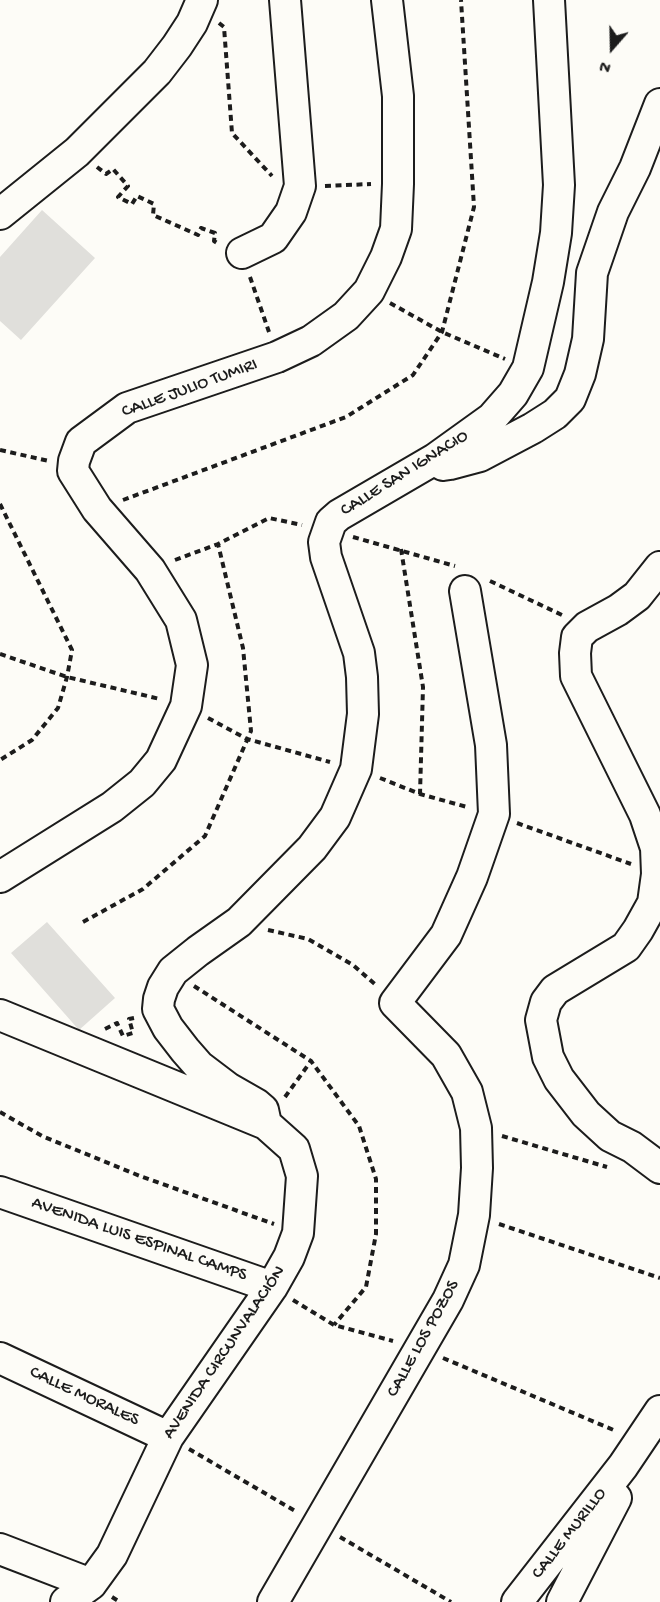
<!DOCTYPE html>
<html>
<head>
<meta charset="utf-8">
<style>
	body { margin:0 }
	#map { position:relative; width:660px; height:1602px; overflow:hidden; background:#fdfcf7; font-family:"Gochi Hand",sans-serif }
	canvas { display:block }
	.north { position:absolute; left:582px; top:18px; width:60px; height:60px; -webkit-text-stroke:4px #fdfcf7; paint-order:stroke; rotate:200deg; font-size:16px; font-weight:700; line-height:24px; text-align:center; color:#1c1c1c }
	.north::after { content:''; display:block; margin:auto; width:21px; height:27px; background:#1c1c1c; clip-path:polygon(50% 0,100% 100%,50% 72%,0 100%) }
</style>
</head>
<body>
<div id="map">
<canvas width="660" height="1602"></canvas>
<div class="north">N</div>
</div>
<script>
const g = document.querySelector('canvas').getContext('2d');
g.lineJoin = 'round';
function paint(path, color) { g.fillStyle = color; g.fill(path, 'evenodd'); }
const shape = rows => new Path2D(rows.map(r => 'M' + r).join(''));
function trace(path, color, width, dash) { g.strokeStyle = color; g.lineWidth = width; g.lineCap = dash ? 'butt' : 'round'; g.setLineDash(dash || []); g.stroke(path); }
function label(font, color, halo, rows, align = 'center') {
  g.font = font + ' "Gochi Hand",sans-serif'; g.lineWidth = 4.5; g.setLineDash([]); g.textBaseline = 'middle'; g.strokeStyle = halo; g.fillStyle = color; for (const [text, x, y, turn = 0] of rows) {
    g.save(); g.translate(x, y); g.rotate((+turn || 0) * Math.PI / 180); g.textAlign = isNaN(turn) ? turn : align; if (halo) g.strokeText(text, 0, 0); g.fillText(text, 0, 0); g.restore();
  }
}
paint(shape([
	[42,210,95,258,21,340,0,321,0,257],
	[47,922,115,998,79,1030,11,953]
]), '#e0dfdb');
const minor = shape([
	[0,214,77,152,157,72,177,46,192,23,202,0],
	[242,253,273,238,291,212,300,186,285,0],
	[435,459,443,465,450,464,480,456,533,428,555,414,570,399,580,374,588,339,592,273,613,212,635,168,660,104],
	[660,567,637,596,618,610,587,627,577,637,575,653,576,676,645,815,656,848,657,874,653,903,638,930,626,947,555,990,546,1002,541,1020,548,1057,559,1079,586,1114,610,1136,632,1147,660,1168],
	[0,877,112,807,142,783,161,760,186,706,192,665,181,620,150,570,97,509,73,471,74,461,81,442,127,408,277,357,311,341,346,316,369,291,386,257,396,229,398,184,398,96,387,0],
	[0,1015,266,1124,294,1149,302,1176,298,1233,289,1257,272,1287,168,1437,112,1555,91,1584,66,1602],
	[266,1124,263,1110,256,1104,228,1088,199,1066,185,1050,168,1028,158,1009,159,999,163,987,173,971,198,951,239,922,312,848,335,817,356,769,363,714,362,677,359,653,326,557,324,542,331,522,339,515,435,459,492,418,513,394,528,368,548,282,556,233,559,185,549,0],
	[0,1192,272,1287],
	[0,1358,168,1437],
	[0,1549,91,1584],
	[273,1602,448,1300,464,1265,474,1215,477,1168,476,1128,467,1092,446,1055,395,1003,446,935,472,877,494,814,491,745,465,591],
	[517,1602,623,1466,660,1411],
	[562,1602,616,1498]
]);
trace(minor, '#1c1c1c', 34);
trace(shape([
	[219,23,224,27,232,133,272,176],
	[97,167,106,174,113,169,128,186,118,197,132,204,137,196,154,204,153,215,198,235,201,228,215,233,214,241,220,245],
	[325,186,371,184],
	[250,277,269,332],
	[390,303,442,332,505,359],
	[0,450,49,461],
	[123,500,346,417,413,375,442,332,474,207,461,0],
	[0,504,72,650,67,677,58,708,32,740,0,760],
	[353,537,455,566],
	[401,549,423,687,420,794],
	[175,560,218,544,269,518,302,525],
	[490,581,562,615],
	[0,654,67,677,160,699],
	[208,718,247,739,330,762],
	[380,778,420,794,467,807],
	[517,823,631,864],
	[83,922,143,889,205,836,251,731,243,648,218,544],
	[268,930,308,939,353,965,377,986],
	[194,986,311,1061,359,1126,376,1179,376,1234,366,1287,334,1325],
	[105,1029,117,1023,123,1036,133,1033,129,1019,134,1018],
	[285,1097,311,1061],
	[0,1112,42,1136,140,1176,274,1224],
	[502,1136,607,1167],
	[499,1224,660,1278],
	[293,1300,334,1325,393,1341],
	[443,1358,616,1431],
	[189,1449,297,1512],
	[340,1537,451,1602],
	[112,1597,120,1602]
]), '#1c1c1c', 4, [6, 4.5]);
trace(minor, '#fdfcf7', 30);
label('18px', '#1c1c1c', '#fdfcf7', [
	["CALLE JULIO TUMIRI",190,389,-20],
	["CALLE SAN IGNACIO",405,474,-32],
	["AVENIDA LUIS ESPINAL CAMPS",139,1240,19],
	["CALLE LOS POZOS",424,1339,-61],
	["AVENIDA CIRCUNVALACIÓN",225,1353,-56],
	["CALLE MORALES",84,1397,25],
	["CALLE MURILLO",570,1534,-52]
]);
</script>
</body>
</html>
